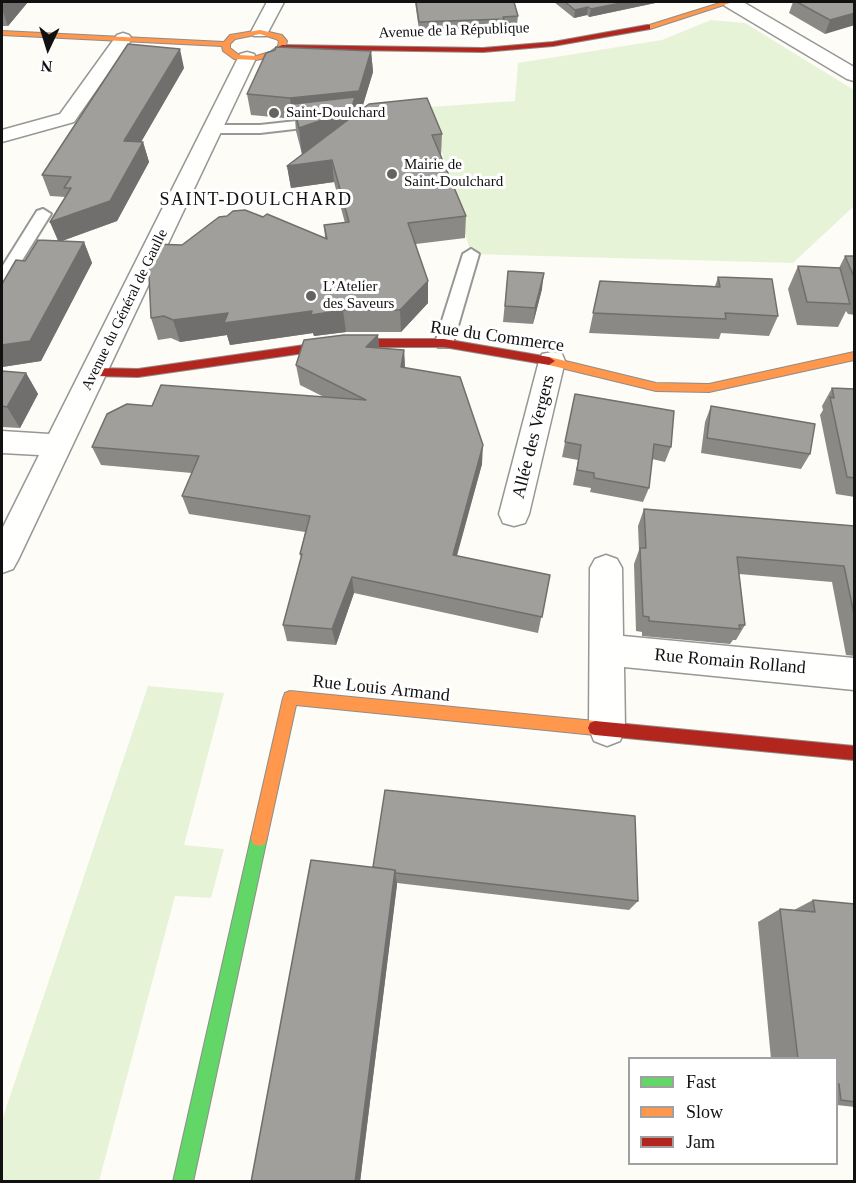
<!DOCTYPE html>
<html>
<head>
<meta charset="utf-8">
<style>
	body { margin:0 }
	#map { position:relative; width:856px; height:1183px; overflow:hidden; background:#fdfcf7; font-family:Georgia,serif }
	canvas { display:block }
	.frame { position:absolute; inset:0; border:3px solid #111; pointer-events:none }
	.legend { position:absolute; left:628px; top:1057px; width:210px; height:108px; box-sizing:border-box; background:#fff; border:2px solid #a0a0a0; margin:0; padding:8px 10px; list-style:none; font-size:18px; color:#111 }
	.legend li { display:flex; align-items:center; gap:12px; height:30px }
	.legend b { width:30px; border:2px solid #a0a0a0 }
	.north { position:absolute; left:18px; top:18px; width:60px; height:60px; -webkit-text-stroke:4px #fff; paint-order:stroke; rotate:184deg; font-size:16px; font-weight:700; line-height:24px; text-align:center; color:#111 }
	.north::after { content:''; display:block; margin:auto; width:21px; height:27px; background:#111; clip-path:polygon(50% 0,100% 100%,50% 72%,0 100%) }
</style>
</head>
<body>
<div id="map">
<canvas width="856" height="1183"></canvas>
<div class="frame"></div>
<ul class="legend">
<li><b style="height:8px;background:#63d668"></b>Fast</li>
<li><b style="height:8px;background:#ff974d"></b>Slow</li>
<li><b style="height:8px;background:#b3261e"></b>Jam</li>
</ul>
<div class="north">N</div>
</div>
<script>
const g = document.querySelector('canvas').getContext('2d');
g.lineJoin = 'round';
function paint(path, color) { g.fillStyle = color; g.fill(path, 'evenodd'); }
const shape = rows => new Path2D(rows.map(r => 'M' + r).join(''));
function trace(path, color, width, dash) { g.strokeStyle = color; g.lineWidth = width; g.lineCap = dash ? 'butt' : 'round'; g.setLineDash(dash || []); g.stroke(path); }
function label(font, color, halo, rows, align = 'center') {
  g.font = font + ' Georgia,serif'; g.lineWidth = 6; g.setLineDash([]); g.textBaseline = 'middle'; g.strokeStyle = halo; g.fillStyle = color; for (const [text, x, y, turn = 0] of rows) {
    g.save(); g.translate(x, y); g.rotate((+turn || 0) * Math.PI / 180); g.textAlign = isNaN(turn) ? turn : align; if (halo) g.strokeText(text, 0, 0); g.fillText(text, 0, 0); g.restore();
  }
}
paint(shape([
	[711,20,745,23,854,90,854,206,793,263,471,254,429,107,515,101,518,63,662,40],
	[148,686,224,693,184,845,224,849,211,898,175,896,99,1181,2,1181,2,1120]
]), '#e7f3d7');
const lane = shape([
	[324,118,329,119,331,122,329,125,260,133,213,133,206,129,213,125,260,125,324,118],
	[43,209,51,214,8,283,2,284,2,267,37,211,43,209],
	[471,249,479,254,453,343,450,347,438,347,435,343,463,254,471,249]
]);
const street = shape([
	[267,2,284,2,266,36,254,36,251,32,267,2],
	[722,2,743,2,854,67,854,81,847,79,725,6,722,2],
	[123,33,129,35,132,39,74,122,2,142,2,130,60,114,117,35,123,33],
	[247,52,254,54,256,58,18,560,13,569,2,573,2,529,39,455,2,453,2,431,49,434,238,58,240,54,247,52],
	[552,352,562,354,565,361,529,514,525,523,514,526,503,523,499,514,539,361,542,354,552,352],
	[606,555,617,559,622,568,623,636,854,658,854,690,624,667,625,729,620,741,607,746,594,741,589,729,590,568,595,559,606,555]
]);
const fast = shape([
	[259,830,265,832,267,838,193,1182,173,1182,251,838,253,832,259,830]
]);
const slow = shape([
	[723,2,733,2,650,29,643,27,723,2],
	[260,30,282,35,287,41,285,49,276,56,256,60,234,59,223,51,222,46,2,35,2,31,224,42,230,35,260,30],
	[260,34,276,39,279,41,278,46,270,52,256,56,239,55,230,48,230,44,235,39,260,34],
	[854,352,854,360,709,392,656,391,549,365,543,361,549,357,656,383,709,384,854,352],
	[290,691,595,721,600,723,602,728,600,733,595,735,296,705,267,838,265,844,259,846,253,844,251,838,283,698,285,693,290,691]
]);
const jam = shape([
	[647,25,650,25,650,29,553,46,483,52,282,49,278,47,282,45,483,48,553,42,647,25],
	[346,339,444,339,549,357,555,361,549,365,444,347,346,347,138,377,95,376,89,372,95,368,138,369,346,339],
	[595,721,854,746,854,760,595,735,590,733,588,728,590,723,595,721]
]);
trace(lane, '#979795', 4);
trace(street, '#979795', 3);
trace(fast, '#8e8d8b', 2);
trace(slow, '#8e8d8b', 2);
trace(jam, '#8e8d8b', 2);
paint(lane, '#fffffe');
paint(street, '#fffffe');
paint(fast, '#63d668');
paint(slow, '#ff974d');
paint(jam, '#b3261e');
paint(shape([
	[2,2,28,2,8,26,2,26],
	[415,2,514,2,518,16,517,24,504,25,504,27,419,30],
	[554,2,660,2,589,17,587,15,574,18],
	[793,2,855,2,825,34,789,13],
	[371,51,373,72,361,110,442,134,441,156,466,216,465,238,416,244,428,303,401,332,346,332,314,336,313,333,230,345,227,335,180,342,171,338,158,340,151,318,182,245,263,217,325,238,324,225,345,223,334,182,291,188,287,166,302,154,296,131,295,119,251,115,247,94],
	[184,68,141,142,143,142,149,162,117,221,62,241,84,242,92,263,41,361,2,367,2,284,25,261,58,241,50,222,66,197,50,196,42,175],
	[845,256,855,256,855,315,848,314,846,311,838,327,797,325,788,289,798,266,839,268],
	[508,271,542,289,533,324,503,322],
	[718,277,778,316,769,336,721,333,719,339,589,333,600,281,715,286],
	[378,335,379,348,404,350,405,368,482,464,457,556,550,575,538,633,354,593,336,645,287,641,283,625,301,559,300,554,305,532,189,514,182,496,192,473,101,465,92,447,152,406,324,397,300,385,296,365],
	[2,371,26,373,38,394,20,428,2,427],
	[832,388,855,389,855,497,836,494,820,415,823,410,822,406],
	[575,394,671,447,665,462,652,459,649,488,643,502,590,492,591,488,573,485,578,460,562,457],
	[711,406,810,454,801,469,701,453,705,422],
	[644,509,855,526,855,656,846,655,832,582,739,574,745,625,736,640,733,640,730,644,642,636,642,632,636,631,634,564,639,550,638,526],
	[311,860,638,901,629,910,397,883,360,1182,251,1182],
	[813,900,855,904,855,1107,837,1105,837,1059,771,1059,758,922,780,909,794,910]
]), '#8a8986');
paint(shape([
	[5,2,28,2,8,26,2,9,2,5],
	[626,2,660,2,589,17,591,9],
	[588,7,587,15,574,18,575,10],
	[855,13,855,25,825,34,830,20],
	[180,49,184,68,130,161,124,141],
	[371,51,373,72,361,112,356,113,357,125,302,155,299,128,293,104,295,119,293,119,290,98],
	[143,142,149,162,117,221,59,242,50,222],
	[332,160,334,182,291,188,287,166],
	[84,242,92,263,41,361,2,367,2,345],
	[544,273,542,289,533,324,535,308],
	[428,281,428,303,401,332,400,310],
	[343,310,346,332,314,336,313,333,230,345,227,335,180,342,173,320,228,313],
	[378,335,379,354,366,347],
	[404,350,405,369,401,367],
	[26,373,38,394,20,428,7,407],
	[483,445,482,464,452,572,453,555],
	[352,577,354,593,336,645,332,629],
	[395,870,397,885,360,1182,355,1182]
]), '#716f6d');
const building = shape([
	[416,2,514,2,518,16,503,17,504,19,419,22,416,2],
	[565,2,626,2,591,9,588,7,575,10,565,2],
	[797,2,855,2,855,13,830,20,797,2],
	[128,44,180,49,124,141,143,142,110,201,50,222,71,188,64,188,71,177,42,175,128,44],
	[276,47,371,51,359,91,290,98,247,94,266,53,275,50,276,47],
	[355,97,351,110,299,128,293,104,355,97],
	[427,98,442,134,432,135,466,216,408,223,428,281,400,310,343,310,311,315,312,311,224,323,228,313,173,320,164,316,151,318,148,255,153,244,182,245,219,217,227,216,233,211,245,210,263,217,267,214,327,239,324,225,349,222,332,160,287,166,369,104,427,98],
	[38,240,84,242,30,341,2,345,2,284,16,260,25,261,38,240],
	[845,256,855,256,855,279,845,256],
	[798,266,840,268,850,304,807,302,798,266],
	[508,271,544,273,535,308,505,306,508,271],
	[718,277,772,279,778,316,725,313,726,319,593,313,600,281,720,287,718,277],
	[344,335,378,335,366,347,404,350,401,367,460,377,483,445,453,555,550,575,542,617,352,577,332,629,283,625,302,554,300,554,310,516,182,496,199,456,92,447,107,414,127,404,152,406,161,385,366,400,296,365,304,340,344,335],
	[2,371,26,373,7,407,2,406,2,371],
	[832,388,855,389,855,478,847,477,830,397,834,398,832,388],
	[575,394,674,411,671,447,654,444,649,488,594,478,594,473,577,470,581,445,565,442,575,394],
	[711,406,815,424,810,454,707,438,711,406],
	[644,509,855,526,855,619,844,566,737,557,745,625,739,625,740,629,649,621,649,617,643,616,640,548,646,548,644,509],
	[385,790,635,816,638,901,396,873,395,870,373,867,385,790],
	[311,860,395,870,355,1182,251,1182,311,860],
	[813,900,855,904,855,1102,841,1100,839,1084,837,1084,837,1059,798,1059,780,909,815,912,813,900]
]);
paint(building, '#a19f9c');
trace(building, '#716f6d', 1.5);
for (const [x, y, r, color] of [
	[274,113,6,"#646362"],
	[392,174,6,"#646362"],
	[311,296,6,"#646362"]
]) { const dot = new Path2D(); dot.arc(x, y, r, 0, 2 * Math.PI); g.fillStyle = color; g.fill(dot); trace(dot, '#fff', 2); }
label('15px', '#111', '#fff', [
	["Avenue de la République",454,31,-2],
	["Avenue du Général de Gaulle",125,310,-64]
]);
label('15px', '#111', '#fff', [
	["Saint-Doulchard",286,113],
	["Mairie de",404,165],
	["Saint-Doulchard",404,182],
	["L’Atelier",323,287],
	["des Saveurs",323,304]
], 'left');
g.letterSpacing = '1.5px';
label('18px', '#111', '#fff', [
	["SAINT-DOULCHARD",256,200]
]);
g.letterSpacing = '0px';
label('18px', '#111', '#fff', [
	["Rue du Commerce",497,337,8],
	["Allée des Vergers",534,437,-76],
	["Rue Romain Rolland",730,662,5],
	["Rue Louis Armand",381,689,6]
]);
</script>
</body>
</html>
